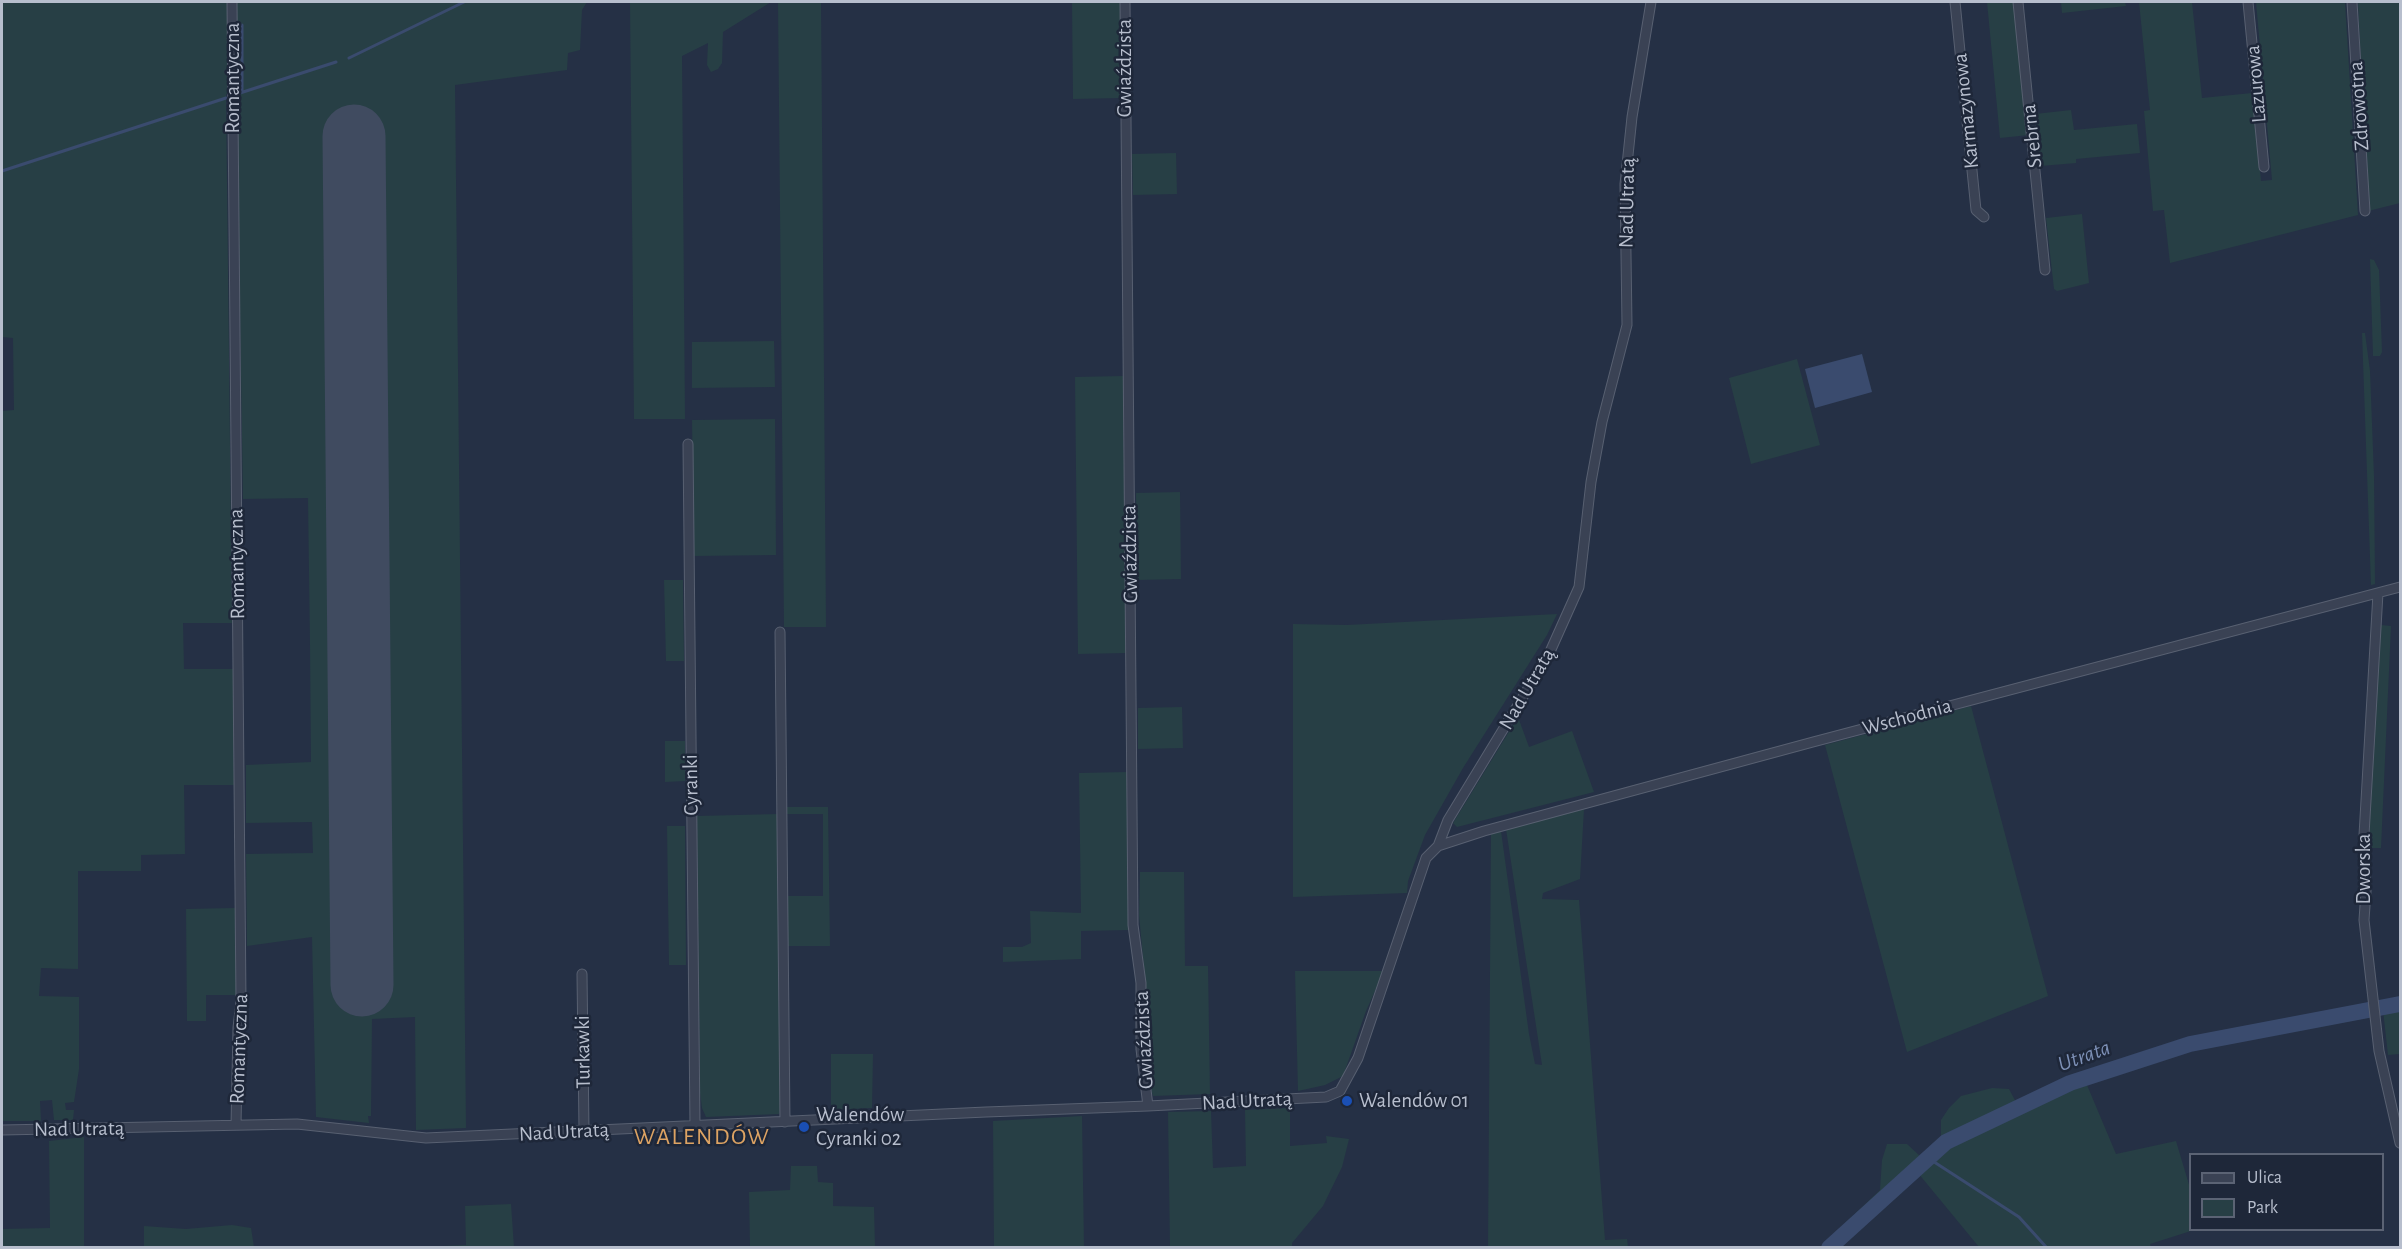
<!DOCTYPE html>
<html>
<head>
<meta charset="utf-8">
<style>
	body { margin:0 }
	#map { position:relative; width:2402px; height:1249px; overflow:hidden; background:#253045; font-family:"Alegreya Sans",sans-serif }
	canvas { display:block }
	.frame { position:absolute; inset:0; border:3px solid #b7becd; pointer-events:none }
	.legend { position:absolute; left:2189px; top:1153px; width:195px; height:78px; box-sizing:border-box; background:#1e2739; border:2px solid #5b6374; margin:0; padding:8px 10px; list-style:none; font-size:18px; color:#b7becd }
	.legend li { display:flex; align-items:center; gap:12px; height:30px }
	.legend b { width:30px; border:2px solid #5b6374 }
</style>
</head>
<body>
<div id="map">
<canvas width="2402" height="1249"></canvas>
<div class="frame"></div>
<ul class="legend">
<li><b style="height:8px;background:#3a4254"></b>Ulica</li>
<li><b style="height:16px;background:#273f45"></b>Park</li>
</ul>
</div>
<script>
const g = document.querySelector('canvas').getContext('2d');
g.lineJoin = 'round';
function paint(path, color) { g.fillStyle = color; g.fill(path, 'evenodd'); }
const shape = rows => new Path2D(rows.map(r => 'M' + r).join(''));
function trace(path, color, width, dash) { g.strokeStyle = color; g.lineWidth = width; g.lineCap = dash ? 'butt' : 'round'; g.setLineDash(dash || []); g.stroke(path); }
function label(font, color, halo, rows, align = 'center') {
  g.font = font + ' "Alegreya Sans",sans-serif'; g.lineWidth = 5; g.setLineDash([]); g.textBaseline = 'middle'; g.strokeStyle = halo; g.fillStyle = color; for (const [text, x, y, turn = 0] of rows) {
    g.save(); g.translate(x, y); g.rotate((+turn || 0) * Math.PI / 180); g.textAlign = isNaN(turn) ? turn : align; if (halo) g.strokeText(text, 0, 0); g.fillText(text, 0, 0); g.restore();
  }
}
paint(shape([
	[2,2,229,2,229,93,226,94,232,623,183,623,184,669,233,669,234,785,184,785,185,854,141,855,141,871,78,871,78,969,41,968,39,996,79,997,79,1069,74,1102,65,1103,66,1110,74,1110,73,1120,54,1120,52,1100,40,1101,41,1121,2,1121,2,411,14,410,13,338,2,337],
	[235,2,587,2,582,10,580,50,568,53,567,70,455,85,466,1128,416,1130,415,1017,372,1019,371,1116,368,1116,369,1123,316,1117,312,937,247,946,246,854,313,853,312,822,246,823,246,765,311,762,310,645,308,498,243,499],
	[630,2,771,2,723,32,722,63,718,69,711,72,707,65,708,43,682,56,685,419,634,419],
	[778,2,821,2,826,627,784,627],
	[1072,2,1120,2,1121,98,1073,99],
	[1987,2,2015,2,2029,135,2000,138],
	[2061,2,2125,2,2126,6,2062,13],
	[2139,2,2192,2,2202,98,2252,93,2261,181,2272,180,2256,2,2345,2,2358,215,2170,263,2164,210,2153,211,2144,111,2150,110],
	[2358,2,2400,2,2400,203,2368,211],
	[2071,110,2074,130,2137,124,2140,153,2076,159,2076,163,2040,166,2035,114],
	[1176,153,1177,194,1133,195,1132,154],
	[2082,214,2089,283,2057,291,2054,289,2046,218],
	[2370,259,2374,260,2379,270,2382,352,2380,356,2373,356],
	[2362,333,2365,333,2370,371,2374,476,2375,584,2371,585],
	[774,341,775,387,692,388,692,342],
	[1797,359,1820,445,1751,464,1729,378],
	[1123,376,1126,653,1078,654,1075,377],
	[775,419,776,555,694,556,692,420],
	[1180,492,1181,579,1137,580,1136,493],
	[664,580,683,580,684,661,666,661],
	[1557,614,1547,635,1463,768,1425,835,1408,881,1407,893,1293,897,1293,624,1347,625],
	[2381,625,2391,626,2381,848,2369,848,2373,725],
	[1971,706,2048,996,1907,1052,1825,745],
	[1182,707,1183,748,1138,749,1138,708],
	[1518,717,1529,747,1572,731,1594,792,1457,827,1453,823],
	[665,741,685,741,685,781,665,782],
	[1128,772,1129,930,1081,931,1081,959,1003,962,1003,947,1022,947,1031,943,1030,911,1081,913,1079,773],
	[786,807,828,807,830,946,788,946,787,896,823,896,823,814,786,814],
	[1584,809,1580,879,1543,893,1542,899,1579,900,1605,1240,1627,1239,1628,1247,1488,1248,1491,833,1501,831,1529,1034,1535,1064,1542,1065,1506,829],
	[778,814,781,1109,779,1114,706,1117,702,1108,700,1093,697,816],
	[667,826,685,826,686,965,669,965],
	[1140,872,1184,872,1185,966,1208,966,1210,1094,1153,1096,1147,1074,1144,968,1139,915],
	[235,908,237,995,206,995,206,1021,187,1021,186,909],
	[1295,971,1384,971,1366,1011,1343,1076,1325,1085,1298,1091],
	[2365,1003,2367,1018,2185,1052,2151,1061,2087,1085,2116,1154,2176,1141,2190,1188,2190,1230,2194,1230,2150,1244,2151,1247,1979,1247,1918,1173,1874,1211,1839,1247,1820,1247,1880,1190,1882,1160,1887,1144,1907,1144,1920,1156,1941,1139,1941,1120,1949,1108,1961,1096,1992,1088,2009,1089,2017,1104,2072,1079,2189,1042],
	[2400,1008,2400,1054,2388,1055,2383,1010],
	[831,1054,873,1054,872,1108,831,1110],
	[1290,1108,1290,1146,1327,1143,1326,1136,1349,1139,1342,1167,1323,1206,1292,1243,1292,1247,1170,1247,1168,1112,1211,1111,1213,1168,1246,1166,1245,1110],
	[1082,1116,1084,1247,994,1247,993,1121],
	[84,1137,84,1247,2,1247,2,1229,50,1228,49,1141],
	[791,1166,817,1166,818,1182,833,1183,833,1206,874,1207,875,1247,750,1247,749,1192,790,1190],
	[511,1204,514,1247,420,1247,466,1245,465,1206],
	[232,1225,251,1228,254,1247,144,1247,144,1226,186,1229]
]), '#273f45');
paint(shape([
	[1862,354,1872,392,1815,408,1805,369]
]), '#3a4b6e');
trace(shape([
	[242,25,242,92],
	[349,58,464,2],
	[240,93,336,62],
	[2,171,226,98],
	[1928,1158,2019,1217,2047,1248]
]), '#3a4b6e', 3);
trace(shape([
	[1829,1248,1946,1142,2070,1083,2190,1044,2400,1004]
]), '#3a4b6e', 16);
trace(shape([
	[354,136,362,985]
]), '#404b60', 63);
const street = shape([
	[232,2,241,1001,238,1028,236,1125],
	[1125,2,1133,925,1141,983,1141,1049,1148,1106],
	[1955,2,1976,210,1984,217],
	[2018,2,2045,270],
	[2248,2,2264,167],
	[2352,2,2365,211],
	[688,444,695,1126],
	[2378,593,2364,835,2366,891,2364,920,2379,1051,2400,1143],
	[780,632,785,1122],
	[1438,846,1484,831,1813,742,2400,587],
	[582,974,584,1131],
	[2,1130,297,1124,426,1138,986,1112,1148,1106,1326,1097,1340,1091,1358,1058,1426,858,1438,846,1448,820,1549,654,1579,587,1591,482,1602,422,1627,325,1625,184,1632,117,1651,2]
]);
trace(street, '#586071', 11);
trace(street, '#3a4254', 9);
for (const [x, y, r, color] of [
	[1347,1101,6,"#1a4fb4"],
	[804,1127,6,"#1a4fb4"]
]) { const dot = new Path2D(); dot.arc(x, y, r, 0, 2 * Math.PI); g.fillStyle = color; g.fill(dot); trace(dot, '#1e2739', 2); }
label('21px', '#b7becd', '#1e2739', [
	["Gwiaździsta",1125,68,-90],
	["Romantyczna",233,78,-90],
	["Lazurowa",2256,84,-95],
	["Zdrowotna",2359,106,-94],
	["Karmazynowa",1966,111,-96],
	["Srebrna",2032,136,-96],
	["Nad Utratą",1627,203,-89],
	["Gwiaździsta",1130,554,-91],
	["Romantyczna",237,564,-91],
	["Nad Utratą",1527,689,-60],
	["Wschodnia",1907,717,-15],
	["Cyranki",691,785,-91],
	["Dworska",2364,869,-90],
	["Gwiaździsta",1144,1040,-93],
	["Romantyczna",239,1049,-88],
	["Turkawki",583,1052,-91],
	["Nad Utratą",1247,1101,-3],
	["Nad Utratą",79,1129,-1],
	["Nad Utratą",564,1132,-3]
]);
label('21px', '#b7becd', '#1e2739', [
	["Walendów 01",1359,1101],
	["Walendów",816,1115],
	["Cyranki 02",816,1139]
], 'left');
label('italic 22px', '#7d90b6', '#1e2739', [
	["Utrata",2084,1056,-20]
]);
g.letterSpacing = '1.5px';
label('24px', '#dda363', '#1e2739', [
	["WALENDÓW",702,1137]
]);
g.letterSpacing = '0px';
</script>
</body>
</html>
